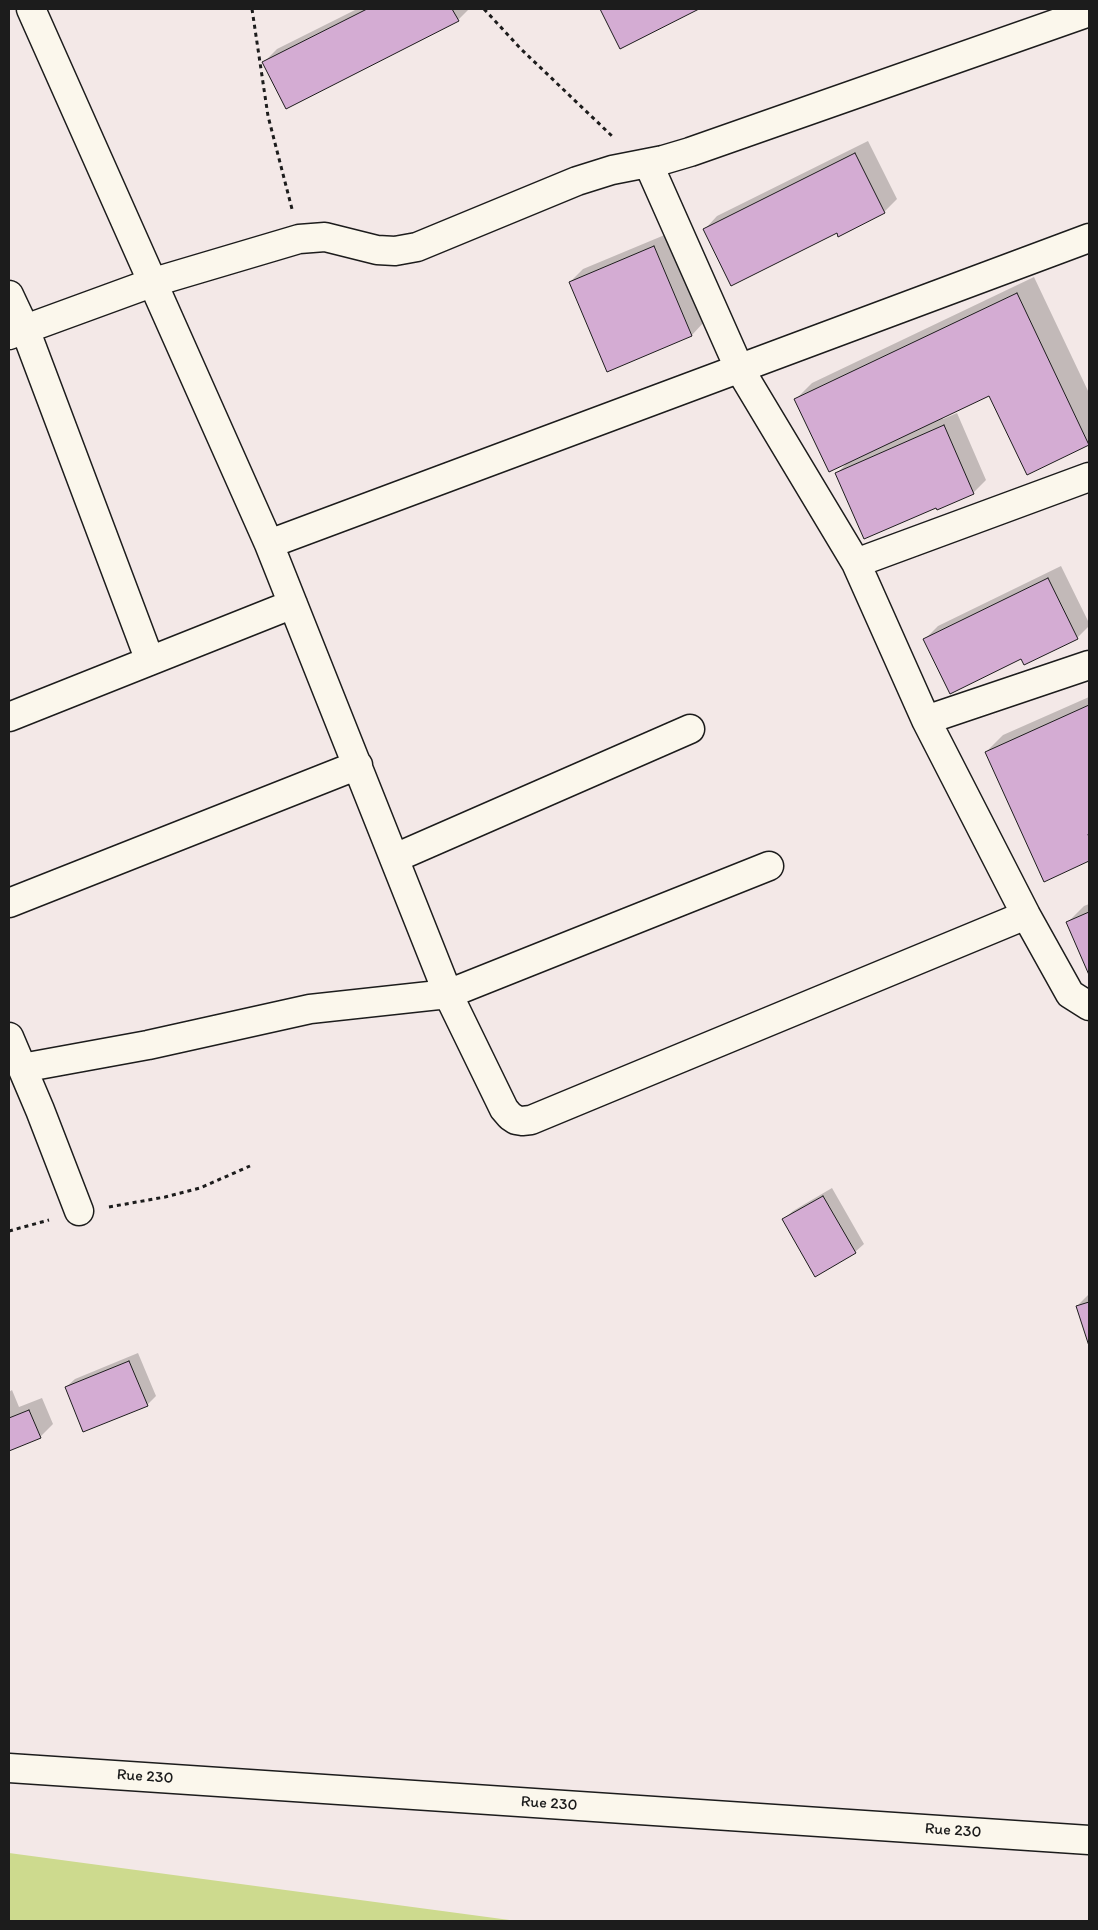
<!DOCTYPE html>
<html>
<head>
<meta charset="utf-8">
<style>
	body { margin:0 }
	#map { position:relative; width:1098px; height:1930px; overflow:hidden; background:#f3e8e7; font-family:Itim,sans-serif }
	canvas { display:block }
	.frame { position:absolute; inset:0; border:10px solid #1c1c1c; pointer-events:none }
</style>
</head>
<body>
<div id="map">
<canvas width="1098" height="1930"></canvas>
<div class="frame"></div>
</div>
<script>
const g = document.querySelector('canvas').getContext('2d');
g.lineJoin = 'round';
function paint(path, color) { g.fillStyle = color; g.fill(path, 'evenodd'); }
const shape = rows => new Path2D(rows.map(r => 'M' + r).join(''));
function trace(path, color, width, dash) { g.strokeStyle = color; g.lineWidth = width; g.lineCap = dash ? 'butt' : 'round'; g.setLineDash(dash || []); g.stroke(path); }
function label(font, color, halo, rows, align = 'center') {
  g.font = font + ' Itim,sans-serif'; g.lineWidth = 4; g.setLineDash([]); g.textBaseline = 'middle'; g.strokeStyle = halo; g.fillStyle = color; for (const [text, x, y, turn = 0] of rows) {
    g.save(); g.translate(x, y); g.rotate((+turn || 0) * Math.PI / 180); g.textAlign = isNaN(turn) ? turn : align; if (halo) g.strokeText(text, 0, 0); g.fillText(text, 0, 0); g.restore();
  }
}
paint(shape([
	[9,1853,517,1921,9,1921]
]), '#cdda8e');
paint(shape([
	[357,9,469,9,458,20,264,62,277,49],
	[601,9,697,9,620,47],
	[868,141,897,199,884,212,837,231,705,229,717,216],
	[667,234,704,322,692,335,608,371,570,282,583,269],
	[1034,277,1089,393,1089,443,1027,473,990,395,942,417,943,419,957,413,986,480,973,493,837,473,846,464,795,400,812,383],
	[1061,566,1089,623,1089,626,1077,638,925,639,938,626],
	[1089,697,1089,860,1045,880,986,752,1003,735],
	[1089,904,1089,972,1067,923,1084,906],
	[832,1188,864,1244,855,1252,784,1219,793,1211],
	[1089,1294,1089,1342,1077,1306],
	[138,1353,156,1396,147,1405,66,1387,75,1379],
	[12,1390,19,1407,42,1398,53,1424,40,1437,9,1450,9,1392]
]), '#0003');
const building = shape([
	[367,9,452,9,459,21,286,109,262,62,367,9],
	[600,9,699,9,620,49,600,9],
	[855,153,885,213,838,237,837,233,731,286,703,229,855,153],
	[654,246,692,336,607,372,569,282,654,246],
	[1017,293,1089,445,1027,475,989,396,829,472,794,399,1017,293],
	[944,425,974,494,937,510,936,508,864,539,835,473,944,425],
	[1048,578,1078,639,1024,665,1021,659,950,694,923,639,1048,578],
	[1089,705,1089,833,1088,834,1089,838,1089,861,1044,882,985,752,1089,705],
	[1089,912,1089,975,1066,922,1089,912],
	[823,1196,856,1253,815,1277,782,1219,823,1196],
	[1089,1302,1089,1346,1076,1306,1089,1302],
	[129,1361,148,1406,83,1432,65,1387,129,1361],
	[29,1410,41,1438,9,1451,9,1418,29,1410]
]);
paint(building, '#d4acd3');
trace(building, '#1c1c1c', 1);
const minor = shape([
	[31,9,269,544,448,994,504,1109,510,1116,516,1120,522,1121,531,1120,1026,915],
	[648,163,739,368,856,563,926,720,1026,915,1070,994,1089,1006],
	[9,295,25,329,150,661],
	[9,335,154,282,299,239,325,237,377,250,395,251,417,247,577,181,612,170,663,160,690,152,1089,12],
	[269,544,1089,238],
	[856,563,1089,477],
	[9,717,293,604],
	[926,720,1089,665],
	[395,858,690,729],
	[9,903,358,765],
	[9,1037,40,1110,79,1211],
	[22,1068,148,1045,310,1009,448,994,769,866],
	[9,1768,1089,1840]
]);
trace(minor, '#1c1c1c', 31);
trace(shape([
	[252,9,268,116,292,209],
	[484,9,521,49,613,137],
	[109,1207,165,1197,200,1188,250,1166],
	[9,1231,49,1220]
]), '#1c1c1c', 3, [4, 4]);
trace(minor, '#fbf7ec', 28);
label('16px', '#1c1c1c', '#fbf7ec', [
	["Rue 230",145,1777,4],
	["Rue 230",549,1804,4],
	["Rue 230",953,1831,4]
]);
</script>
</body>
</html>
